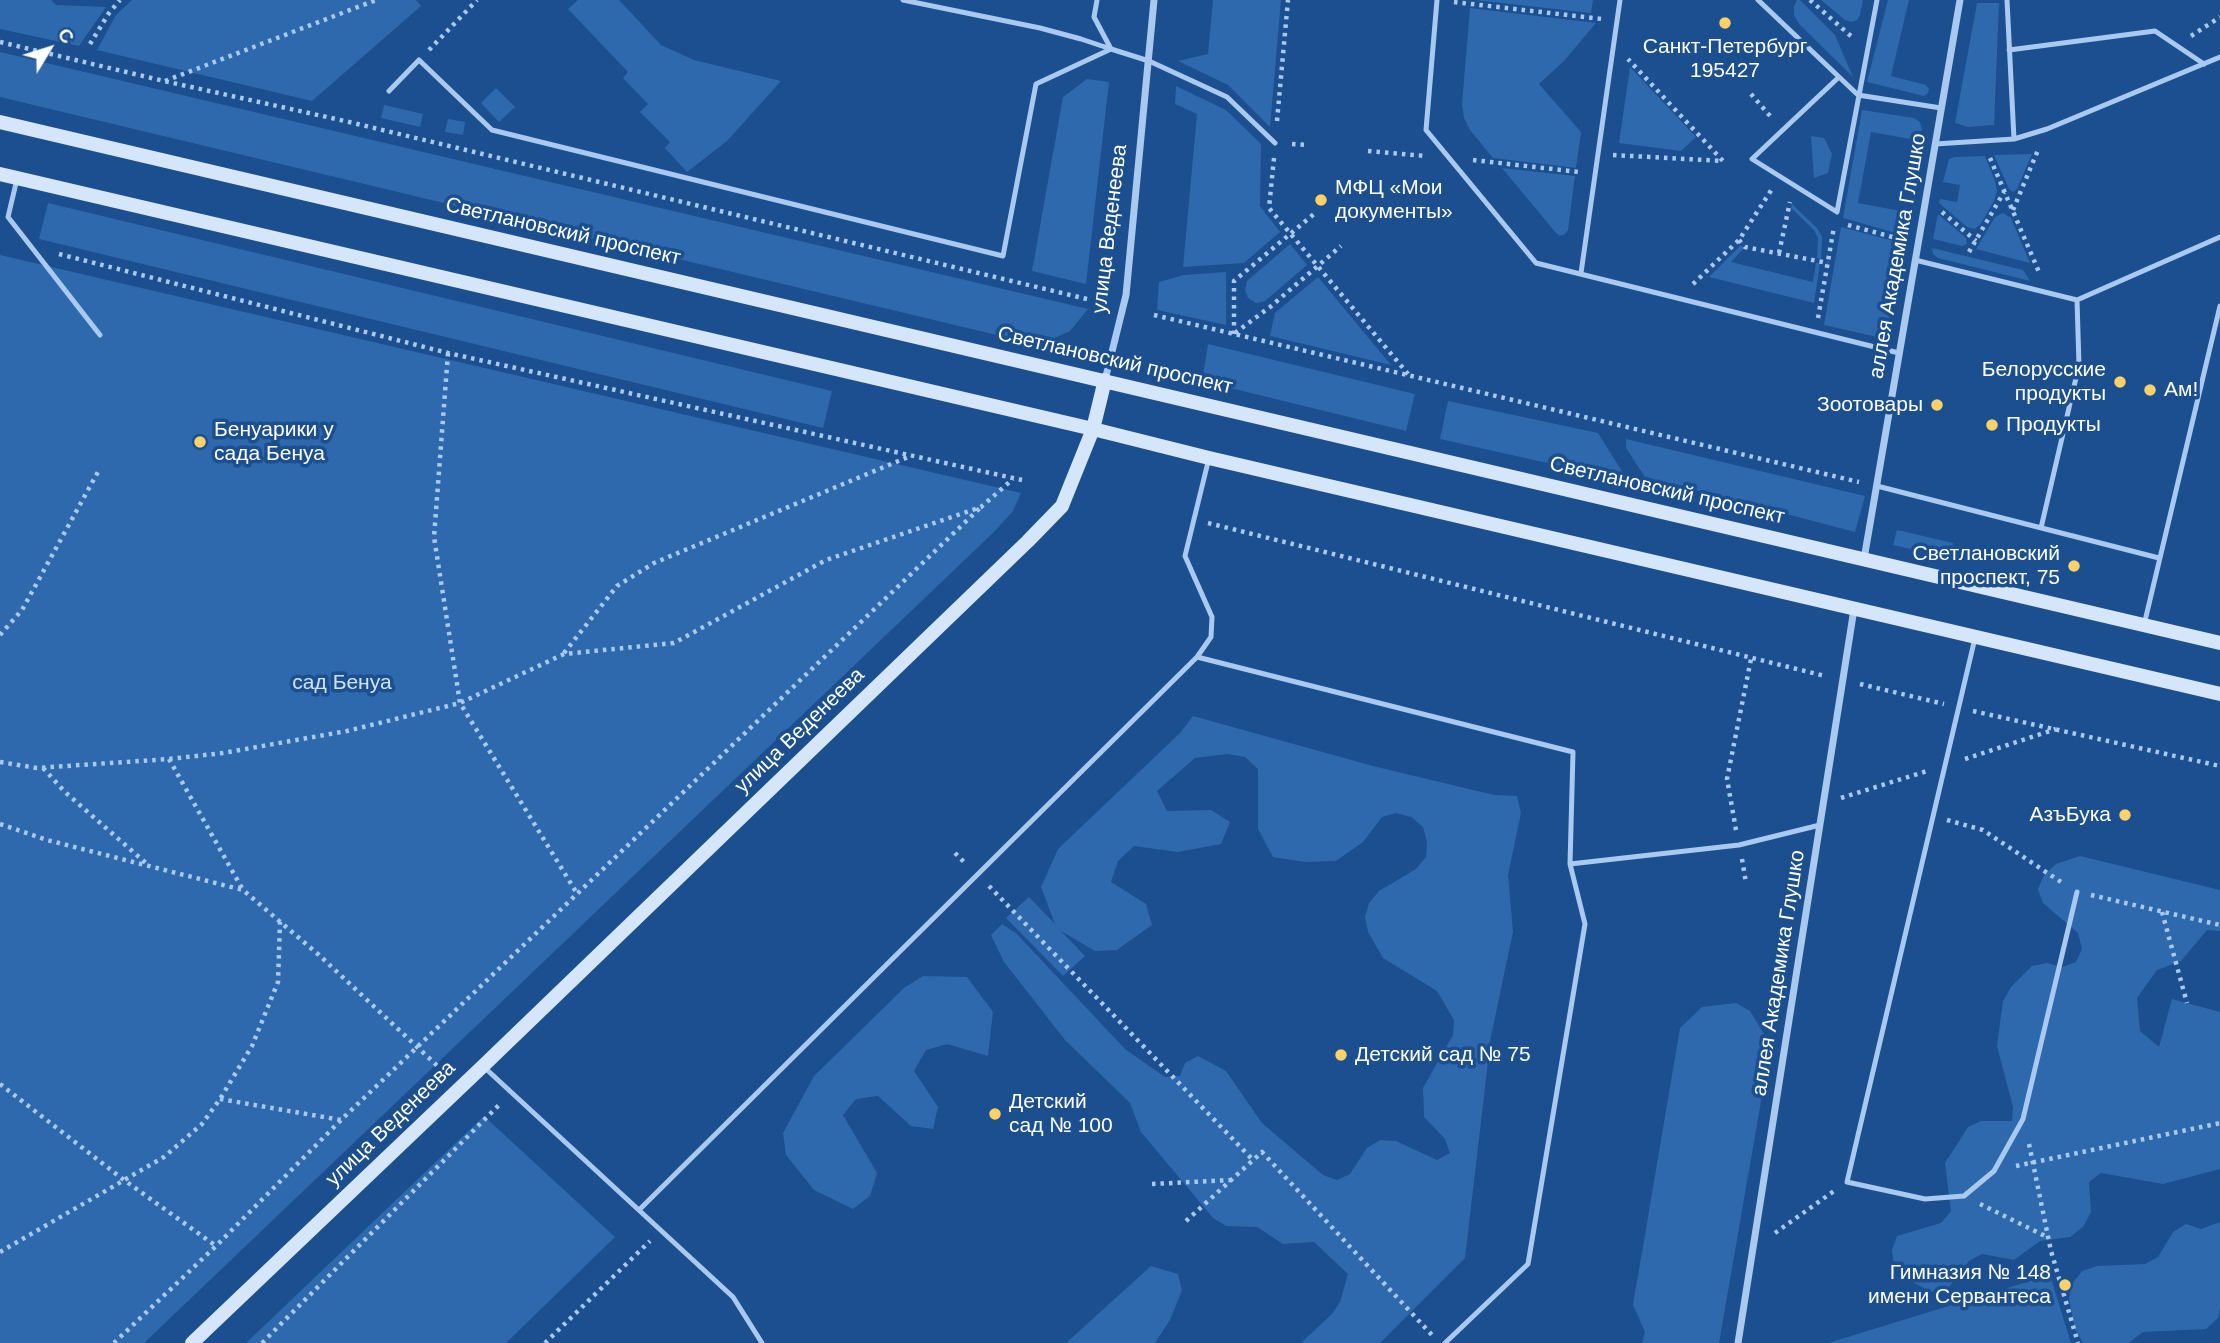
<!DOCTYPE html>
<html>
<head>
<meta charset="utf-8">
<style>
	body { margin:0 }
	#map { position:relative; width:2220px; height:1343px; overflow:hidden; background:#1b4f8f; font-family:Helvetica,sans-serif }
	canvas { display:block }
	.north { position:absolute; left:14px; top:14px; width:70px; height:70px; -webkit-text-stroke:5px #1b4f8f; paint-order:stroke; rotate:52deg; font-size:19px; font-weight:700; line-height:28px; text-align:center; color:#fff }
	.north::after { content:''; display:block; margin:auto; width:24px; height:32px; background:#fff; clip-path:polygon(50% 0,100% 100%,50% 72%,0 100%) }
</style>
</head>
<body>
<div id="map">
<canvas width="2220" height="1343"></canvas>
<div class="north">С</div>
</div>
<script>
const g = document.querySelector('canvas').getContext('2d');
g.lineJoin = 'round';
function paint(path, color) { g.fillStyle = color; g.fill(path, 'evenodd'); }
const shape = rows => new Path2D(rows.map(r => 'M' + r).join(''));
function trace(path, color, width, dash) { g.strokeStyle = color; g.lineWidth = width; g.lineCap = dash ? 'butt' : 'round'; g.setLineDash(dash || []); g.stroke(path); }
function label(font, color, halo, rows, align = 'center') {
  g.font = font + ' Helvetica,sans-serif'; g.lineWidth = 7; g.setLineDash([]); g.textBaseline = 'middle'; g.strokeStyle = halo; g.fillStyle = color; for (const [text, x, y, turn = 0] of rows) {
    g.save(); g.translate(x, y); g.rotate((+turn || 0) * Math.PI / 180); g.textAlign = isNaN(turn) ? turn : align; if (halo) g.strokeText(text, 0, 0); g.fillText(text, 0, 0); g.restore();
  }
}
paint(shape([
	[0,0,51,0,56,5,106,7,79,46,0,29],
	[132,0,416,0,421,6,312,101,97,50,116,15],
	[578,0,619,0,661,45,694,60,781,81,727,141,687,172,665,148,670,142,640,112,648,104,623,78,628,72,568,9],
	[1213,0,1281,0,1270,127,1228,85,1178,61,1208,54],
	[1475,0,1593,0,1591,13],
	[1797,0,1800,0,1835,35,1853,77,1799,24,1794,15,1794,6],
	[1821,0,1863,0,1860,15,1857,20,1851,22,1845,20],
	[1888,0,1909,0,1891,76,1926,85,1929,89,1928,93,1924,96,1867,82],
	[1977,3,1999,3,1994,125,1968,127,1955,123],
	[1470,8,1596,23,1564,61,1539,84,1581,132,1576,168,1493,158,1470,130,1464,118,1462,104],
	[0,52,1088,309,1070,331,1046,342,1026,342,0,97],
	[1630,67,1696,137,1681,151,1619,143],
	[1087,79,1109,82,1086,284,1032,271,1063,97],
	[1176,86,1226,110,1261,144,1260,206,1280,232,1244,263,1183,267,1197,114,1175,104],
	[496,88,515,107,499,122,481,103],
	[384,105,423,114,420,127,381,118],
	[1862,110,1914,118,1920,122,1922,130,1917,137,1910,139,1871,132,1858,203,1906,212,1903,235,1843,218],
	[448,119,465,122,463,135,445,132],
	[1811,136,1824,138,1832,154,1828,173,1814,178],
	[2032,154,2017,189,2013,192,2009,189,1994,155],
	[1985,156,1995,181,1997,191,1994,201,1980,225,1974,229,1967,227,1939,203,1940,199,1957,202,1960,185,1943,182,1949,159,1955,157],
	[1502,168,1575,176,1568,230,1565,234,1560,236,1556,233],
	[48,203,832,391,823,428,39,239],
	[1792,204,1817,228,1822,237,1821,259,1817,258,1818,238,1814,230,1791,208],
	[2003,213,2011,218,2030,263,1976,249,1995,217],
	[1938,214,1966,238,1967,244,1962,246,1933,239],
	[1841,227,1901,243,1886,339,1824,325],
	[1290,244,1307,265,1265,301,1256,303,1248,298,1245,290,1247,281],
	[1741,245,1744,248,1731,262,1813,282,1816,263,1820,263,1814,303,1709,277],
	[1932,248,2023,270,2030,281,1938,258,1933,254],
	[0,255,1021,493,1013,511,995,531,144,1343,0,1343],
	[1226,272,1226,325,1157,310,1159,282,1184,275],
	[1318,277,1391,365,1270,336,1275,313],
	[1208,344,1415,394,1406,431,1202,381],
	[1448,401,1598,433,1628,481,1440,439],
	[1626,439,1865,496,1855,532,1645,477,1626,448],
	[1897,530,1953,543,1950,558,1893,545],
	[1193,716,1373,766,1494,795,1517,796,1521,813,1508,875,1513,932,1491,1036,1465,1258,1380,1343,1301,1343,1332,1314,1340,1302,1348,1274,1314,1242,1283,1244,1257,1227,1226,1226,1213,1218,1141,1132,1130,1103,1065,1040,1004,962,991,935,1002,924,1016,933,1125,1049,1165,1077,1180,1076,1185,1063,1198,1056,1226,1071,1262,1123,1323,1175,1337,1180,1350,1174,1367,1148,1380,1140,1396,1141,1437,1160,1450,1153,1445,1139,1424,1117,1423,1088,1453,1035,1454,1020,1437,991,1383,958,1368,932,1365,917,1369,903,1379,891,1416,869,1426,857,1427,842,1423,827,1411,817,1396,813,1382,817,1363,842,1336,861,1305,862,1273,857,1258,829,1258,769,1245,757,1227,754,1195,758,1157,791,1167,811,1211,810,1230,822,1221,844,1178,852,1134,846,1118,861,1111,882,1146,904,1152,925,1117,950,1095,951,1061,931,1085,956,1063,976,1006,918,1029,897,1055,924,1041,887,1058,849,1180,733],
	[2080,856,2220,890,2220,931,2207,930,2181,961,2157,970,2137,998,2140,1031,2159,1047,2172,999,2220,1012,2220,1169,2163,1184,2101,1173,2089,1182,2091,1212,2083,1227,2070,1237,2040,1241,2014,1260,1982,1254,1969,1261,1949,1287,1932,1292,1904,1278,1894,1266,1892,1250,1897,1236,1941,1223,1951,1211,1945,1163,1968,1127,1981,1121,2012,1121,2013,1107,1997,1046,2003,1001,2011,987,2032,966,2047,963,2062,967,2076,962,2082,949,2078,933,2043,903,2038,889,2044,875,2056,864],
	[923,976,967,977,993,1012,988,1056,947,1044,926,1050,914,1071,938,1107,933,1129,911,1126,878,1096,856,1099,843,1115,877,1173,870,1196,853,1209,814,1190,786,1155,783,1133,814,1076,904,988],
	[1736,1003,1750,1011,1766,1037,1766,1052,1764,1084,1719,1343,1642,1343,1645,1332,1633,1305,1680,1028,1702,1007],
	[484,1116,615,1237,506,1343,246,1343],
	[2220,1222,2220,1307,2218,1318,2206,1329,2143,1332,2128,1343,2083,1343,2075,1329,2069,1299,2072,1284,2082,1271,2097,1266,2145,1264,2158,1257,2173,1232,2186,1224,2201,1229],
	[1151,1266,1178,1274,1182,1290,1170,1320,1155,1343,1066,1343],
	[2050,1275,2071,1343,1828,1343]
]), '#2e69ad');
trace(shape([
	[1810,0,1852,37],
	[1454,2,1602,19],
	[2191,36,2220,17],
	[0,42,164,81,345,121,1091,300],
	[90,44,109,13,120,0],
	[429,50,477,0],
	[165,81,376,0],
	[1751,94,1771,117],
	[1277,121,1288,0],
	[1292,144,1308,145],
	[1368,151,1426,156],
	[1613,155,1723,161,1628,59],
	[1274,158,1269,208,1408,374],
	[1990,158,2039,272],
	[1473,160,1579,172],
	[2013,210,2038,150],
	[1942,212,1976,241],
	[1848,225,1900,239],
	[1739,240,1745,247,1828,263],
	[1969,252,2004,192],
	[1779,253,1790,202],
	[59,254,448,353,1022,480],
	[1693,284,1739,240,1772,189],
	[1154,315,1859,482],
	[1818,318,1834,227],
	[1235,333,1270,307,1341,246],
	[1234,334,1234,281,1314,214],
	[448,353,434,537,460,703,578,895],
	[1208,523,1825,676],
	[0,635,22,610,99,470],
	[564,653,617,586,654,563,908,457],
	[1860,684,1944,704],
	[1973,711,2220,766],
	[169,759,243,890],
	[1965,759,2056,729],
	[0,762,37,768,169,759,223,753,347,731,460,703,564,654,674,643,826,560,981,507,1013,479],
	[43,768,65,792,147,864],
	[1841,798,1927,771],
	[1947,820,1983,830,2064,884],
	[0,824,47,840,243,890,319,955,445,1073],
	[1736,830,1727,779,1751,659],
	[955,853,965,863],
	[1742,859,1746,883],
	[989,886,1253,1160],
	[2091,895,2220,925],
	[2162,912,2187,1003],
	[0,1084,124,1180,216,1246],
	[220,1099,341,1120],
	[2029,1144,2051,1251,2078,1343],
	[2016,1166,2220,1123],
	[1152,1184,1231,1180],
	[1980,1204,2049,1238],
	[1186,1221,1262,1152,1432,1335],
	[1775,1233,1834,1191],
	[0,1252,164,1157,202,1124,220,1099,252,1046,278,982,280,922],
	[114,1343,216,1246,341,1120,981,507],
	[262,1343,501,1103],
	[545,1343,650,1241]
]), '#a9c9ee', 4.5, [3.5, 5]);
trace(shape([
	[903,0,1040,28,1081,39,1111,49,1094,17,1097,0],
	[1437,0,1426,130,1536,263,1899,353],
	[1758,0,1858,95,1941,108],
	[2007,0,2014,139],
	[2009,50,2155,31,2204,64],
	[1839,77,1752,159,1837,212,1877,0],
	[389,91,419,60,492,130,1003,256,1036,84,1111,49,1149,61,1227,97,1275,143],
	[1935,144,2014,139,2047,129,2220,57],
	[17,179,8,217,100,335],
	[1915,260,2077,300,2220,237],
	[1581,273,1620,0],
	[1877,486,2159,558],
	[2041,528,2079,365,2077,300],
	[2144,625,2220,306],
	[1975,638,1847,1182,1925,1199,1964,1196,1994,1171,2023,1119,2077,892],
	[1197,657,1573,752,1570,864,1585,924,1528,1264,1445,1343],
	[1570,864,1739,845,1820,825],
	[485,1068,733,1297,762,1343],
	[639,1210,1197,657,1211,637,1212,617,1185,556,1209,458]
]), '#a9c9ee', 5);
trace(shape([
	[1105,380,1126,295,1154,0],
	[1864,559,1960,0],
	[1738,1343,1854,609]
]), '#a9c9ee', 7);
trace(shape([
	[0,122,2220,643],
	[0,174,1093,429,1209,458,2220,694],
	[192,1343,483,1066,1028,541,1062,506,1093,429,1105,380]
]), '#d6e6fa', 14);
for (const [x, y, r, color] of [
	[1725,23,7,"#ffd166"],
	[1321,200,7,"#ffd166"],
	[2120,382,7,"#ffd166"],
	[2150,390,7,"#ffd166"],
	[1937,405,7,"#ffd166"],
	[1992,425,7,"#ffd166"],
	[200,442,7,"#ffd166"],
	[2074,566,7,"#ffd166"],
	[2125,815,7,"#ffd166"],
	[1341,1055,7,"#ffd166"],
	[995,1114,7,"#ffd166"],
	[2065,1285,7,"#ffd166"]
]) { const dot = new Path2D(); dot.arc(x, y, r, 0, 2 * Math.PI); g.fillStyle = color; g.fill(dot); trace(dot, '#1b4f8f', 2.5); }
label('21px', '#fff', '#1b4f8f', [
	["Санкт-Петербург",1725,47,"center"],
	["195427",1725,71,"center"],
	["МФЦ «Мои",1335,188],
	["документы»",1335,212],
	["Белорусские",2106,370,"right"],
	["продукты",2106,394,"right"],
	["Ам!",2164,390],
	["Зоотовары",1923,405,"right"],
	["Продукты",2006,425],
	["Бенуарики у",214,430],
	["сада Бенуа",214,454],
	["Светлановский",2060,554,"right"],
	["проспект, 75",2060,578,"right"],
	["АзъБука",2111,815,"right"],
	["Детский сад № 75",1355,1055],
	["Детский",1009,1102],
	["сад № 100",1009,1126],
	["Гимназия № 148",2051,1273,"right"],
	["имени Сервантеса",2051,1297,"right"]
], 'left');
label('21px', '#fff', '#1b4f8f', [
	["улица Веденеева",1110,229,-83],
	["Светлановский проспект",563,232,13],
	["аллея Академика Глушко",1898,256,-80],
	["Светлановский проспект",1115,361,13],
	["Светлановский проспект",1667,491,13],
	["улица Веденеева",800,731,-44],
	["аллея Академика Глушко",1779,973,-81],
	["улица Веденеева",391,1124,-44]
]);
label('21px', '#cfe3fa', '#1b4f8f', [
	["сад Бенуа",342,683]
]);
</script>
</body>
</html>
